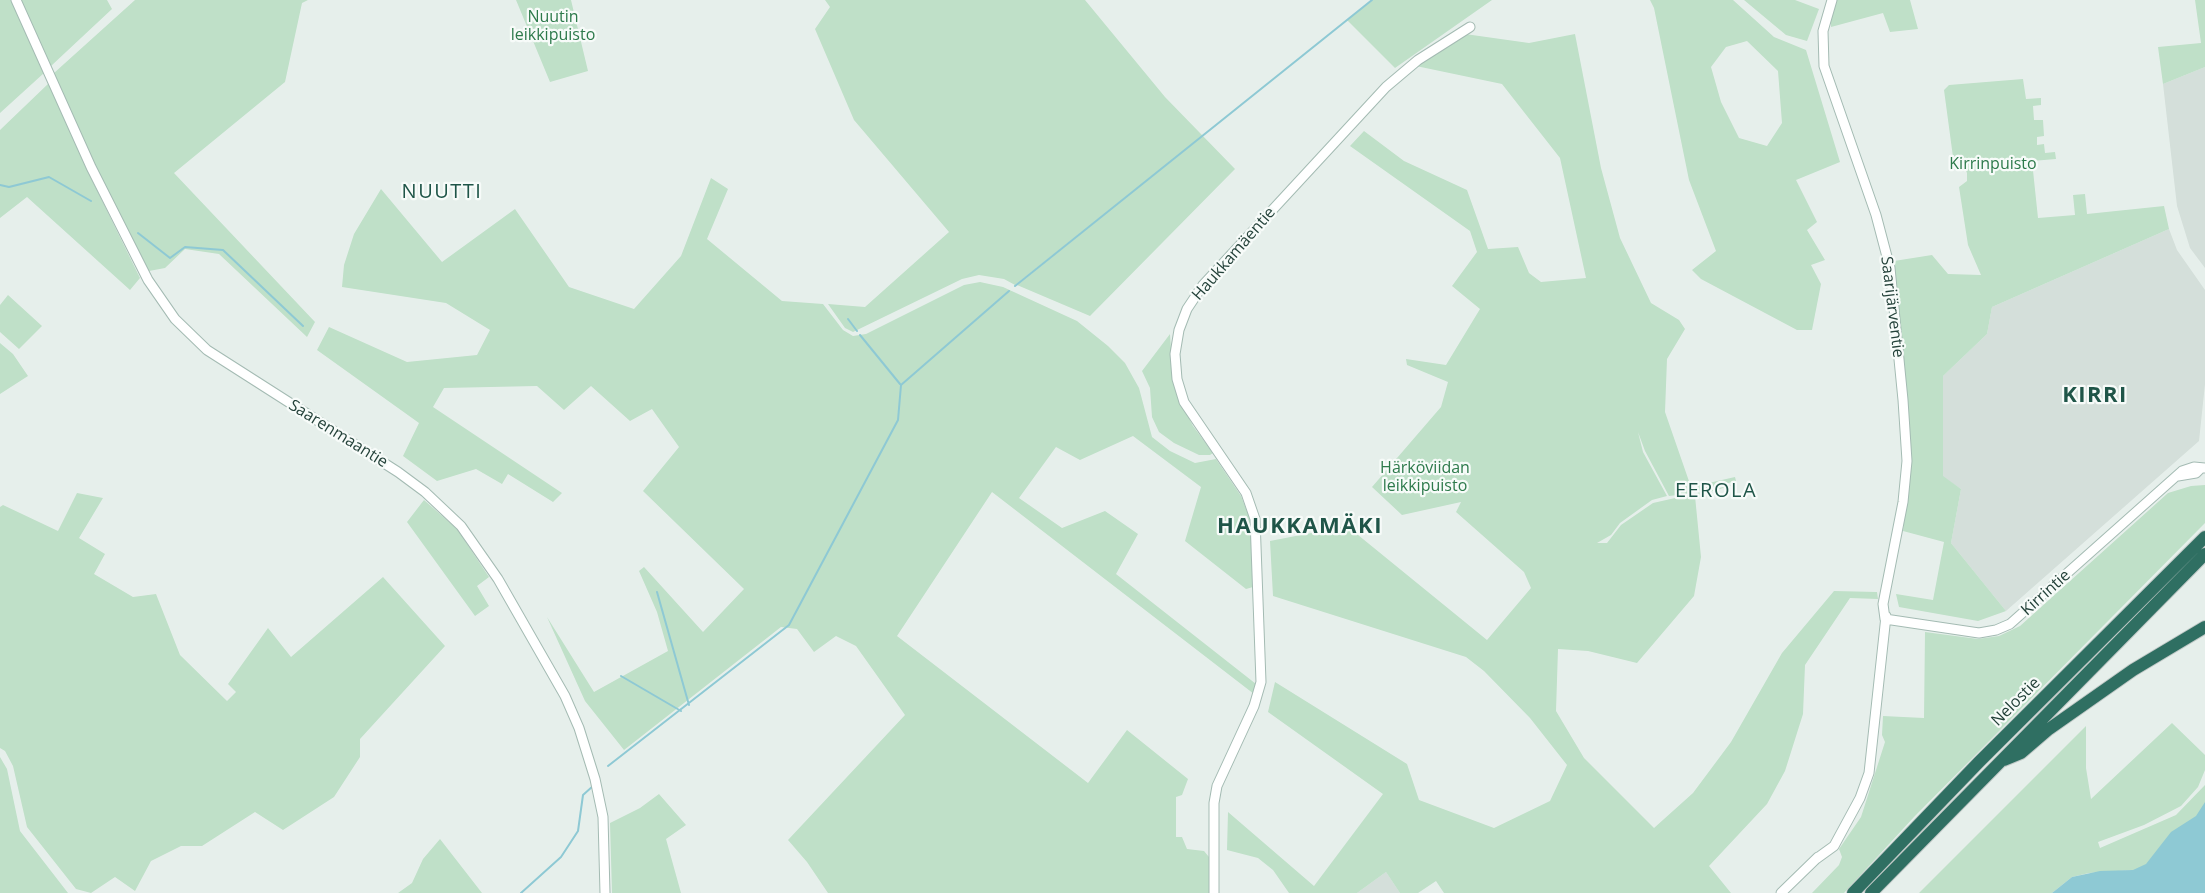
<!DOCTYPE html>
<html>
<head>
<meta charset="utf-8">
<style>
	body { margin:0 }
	canvas { display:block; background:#e6efeb }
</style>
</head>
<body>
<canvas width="2205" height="893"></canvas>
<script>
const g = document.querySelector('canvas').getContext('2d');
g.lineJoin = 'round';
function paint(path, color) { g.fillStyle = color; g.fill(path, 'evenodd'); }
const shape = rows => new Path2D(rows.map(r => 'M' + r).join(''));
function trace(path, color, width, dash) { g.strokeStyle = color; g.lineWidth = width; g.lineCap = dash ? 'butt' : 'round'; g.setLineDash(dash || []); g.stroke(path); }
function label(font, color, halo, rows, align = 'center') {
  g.font = font + ' "Open Sans",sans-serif'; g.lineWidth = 4.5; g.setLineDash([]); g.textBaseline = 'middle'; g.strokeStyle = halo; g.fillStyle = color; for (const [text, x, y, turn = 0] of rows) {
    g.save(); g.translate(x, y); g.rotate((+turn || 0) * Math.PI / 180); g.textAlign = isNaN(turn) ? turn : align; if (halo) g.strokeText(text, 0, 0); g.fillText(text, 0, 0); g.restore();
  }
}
paint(shape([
	[2205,67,2205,268,2190,248,2177,206,2163,84],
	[2169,229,2177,250,2205,290,2205,384,2199,441,2006,611,1951,543,1961,489,1943,477,1943,376,1987,334,1992,307],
	[1386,872,1400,893,1357,893]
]), '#d4dfda');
paint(shape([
	[0,0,12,0,44,73,0,113],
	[21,0,107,0,112,9,51,66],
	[135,0,308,0,302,3,285,82,174,173,315,322,307,337,219,254,185,249,165,268,149,271,95,166,54,73],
	[516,0,571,0,588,71,550,82],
	[825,0,1085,0,1165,97,1235,169,1090,316,1017,285,1197,140,1015,285,1004,279,979,275,962,279,853,332,845,328,828,304,865,307,949,232,854,120,815,29,830,7],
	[1373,0,1492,0,1395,68,1347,20],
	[1650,0,1733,0,1774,37,1806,50,1840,162,1796,180,1817,222,1807,230,1825,260,1811,265,1821,284,1812,330,1797,330,1701,279,1692,270,1716,251,1689,180,1654,8],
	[1747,41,1778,71,1782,123,1767,146,1739,138,1721,102,1711,67,1726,47],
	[1744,0,1795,0,1819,9,1807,41,1786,35],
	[1836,0,1910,0,1918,29,1890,32,1883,13,1831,27,1831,13],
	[2195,0,2205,0,2205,67,2163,84,2158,47,2201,43],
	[1465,34,1529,43,1575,34,1601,168,1620,238,1651,303,1679,320,1685,329,1667,359,1665,412,1691,487,1735,477,1736,481,1686,494,1669,496,1645,451,1638,432,1643,452,1667,496,1652,500,1620,523,1611,535,1597,543,1607,543,1621,525,1653,503,1737,484,1695,496,1701,557,1694,596,1637,663,1588,651,1558,649,1556,711,1584,758,1654,828,1693,793,1731,742,1782,653,1834,591,1877,592,1878,599,1850,598,1805,665,1803,714,1785,771,1767,804,1709,866,1731,893,1444,893,1436,881,1418,893,1400,893,1386,872,1357,893,1289,893,1273,870,1258,858,1227,850,1228,812,1314,886,1383,794,1268,712,1275,682,1407,764,1419,800,1494,828,1550,801,1567,765,1530,718,1484,671,1466,657,1273,596,1270,541,1347,526,1487,640,1531,588,1524,572,1456,512,1461,502,1402,515,1372,487,1441,407,1448,382,1407,365,1406,359,1446,365,1480,309,1452,286,1477,252,1470,231,1350,146,1364,131,1404,161,1467,190,1488,249,1518,247,1529,273,1541,282,1586,278,1560,158,1502,84,1416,66],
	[2023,79,2026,99,2041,98,2041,105,2033,106,2034,120,2043,120,2044,136,2037,137,2037,145,2044,144,2045,153,2055,152,2056,159,2032,161,2038,218,2075,215,2073,195,2085,194,2087,214,2164,206,2169,229,1992,307,1987,334,1943,376,1943,476,1961,489,1951,543,2006,611,1978,621,1899,607,1896,594,1933,600,1944,542,1903,531,1912,461,1894,261,1932,255,1948,274,1981,275,1968,245,1959,187,1967,181,1967,173,1961,160,1953,157,1944,90,1949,85],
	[49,83,86,168,140,278,130,290,27,197,0,218,0,130],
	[711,178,728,189,707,239,782,301,823,304,843,330,853,336,866,334,964,285,980,282,1003,287,1077,321,1108,346,1125,363,1139,388,1152,437,1170,451,1195,463,1216,459,1241,496,1250,519,1253,587,1246,589,1185,541,1201,487,1133,436,1080,460,1056,447,1019,498,1062,528,1105,511,1138,534,1116,574,1256,684,1254,694,992,492,897,636,1088,783,1127,730,1188,779,1182,795,1176,797,1176,837,1182,837,1187,849,1204,851,1209,857,1209,893,828,893,807,862,788,840,905,715,856,646,836,636,814,652,797,629,781,627,624,750,585,701,547,617,594,692,668,651,657,612,639,571,644,567,703,632,744,589,643,491,679,447,652,409,630,421,591,386,564,410,537,386,444,388,433,407,562,493,553,502,508,474,502,484,476,469,437,481,403,456,419,423,317,350,329,327,407,362,477,355,490,330,446,303,342,287,344,265,354,234,381,189,442,262,515,209,569,287,634,309,681,256],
	[8,295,42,326,19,349,0,332,0,305],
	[1170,334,1173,379,1181,403,1193,426,1213,453,1210,455,1199,455,1174,443,1159,432,1152,417,1150,388,1142,371],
	[0,343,13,354,28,376,0,394],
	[2205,485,2205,523,1914,817,1844,893,1812,893,1839,865,1842,857,1839,849,1861,817,1885,742,1882,735,1883,716,1924,718,1925,632,1978,639,1999,636,2020,626,2168,493,2191,486],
	[77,493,103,498,79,538,105,554,94,574,133,597,156,594,180,655,227,701,236,692,228,684,268,628,291,657,383,577,445,646,360,739,360,757,334,797,283,830,255,812,202,846,181,846,151,861,135,891,115,877,91,893,76,889,27,827,13,766,5,751,0,748,0,507,3,505,58,531],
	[424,500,457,529,489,577,477,586,489,606,475,616,407,522],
	[2172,723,2205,755,2205,770,2198,787,2181,806,2144,825,2098,842,2100,848,2176,815,2205,785,2205,834,2134,873,2133,870,2089,873,2072,877,2052,893,1919,893,2086,726,2086,768,2091,799],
	[0,757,7,769,20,831,68,893,0,893],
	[659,794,686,825,666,839,681,893,612,893,610,823,640,808],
	[440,839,482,893,398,893,412,883,423,859]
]), '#bfe0c8');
paint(shape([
	[2205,802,2205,893,2052,893,2072,877,2100,871,2133,870,2146,864,2171,832,2196,816]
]), '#8ec9d4');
trace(shape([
	[0,185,9,187,49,177,91,201],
	[138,233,170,258,185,247,223,250,303,326],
	[1015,286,1372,0],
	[848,319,857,331],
	[860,335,900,384],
	[657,592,689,705],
	[621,676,681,711],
	[608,766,789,625,898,420,901,385,1009,291],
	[521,893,561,857,578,831,583,795,593,786]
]), '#8ec9d4', 2);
const secondary = shape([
	[16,0,91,167,148,280,175,319,207,350,398,472,425,492,461,526,498,579,565,696,579,728,595,779,603,817,605,893],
	[1832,0,1823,31,1824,66,1876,215,1890,268,1903,400,1907,461,1903,502,1883,604,1885,619],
	[2178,476,2196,473,2200,469],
	[1885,619,1979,633,1996,630,2010,624,2182,471,2194,467,2205,468],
	[1816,859,1834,846,1860,798,1869,773,1886,616],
	[1214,893,1214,803,1217,786,1254,706,1261,682,1255,519,1246,493,1184,402,1177,379,1175,354,1179,330,1187,309,1203,285,1386,87,1418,60,1470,27],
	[1781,893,1818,857]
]);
const highway = shape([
	[2004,760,2021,753,2049,729,2133,670,2205,627],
	[1853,893,1979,762,2205,537],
	[1871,893,2205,554]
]);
trace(secondary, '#a4bbb3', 11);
trace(highway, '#c2cac8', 14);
trace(secondary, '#fff', 9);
trace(highway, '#2f6f62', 12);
label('16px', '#2d7a4b', '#f7fbf9', [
	["Nuutin",553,17],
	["leikkipuisto",553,35],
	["Kirrinpuisto",1993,164],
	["Härköviidan",1425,468],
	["leikkipuisto",1425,486]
]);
label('16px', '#24423a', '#f7fbf9', [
	["Haukkamäentie",1234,254,-49],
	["Saarijärventie",1892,307,83],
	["Saarenmaantie",338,434,32],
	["Kirrintie",2046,593,-42],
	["Nelostie",2016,702,-45]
]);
g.letterSpacing = '1.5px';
label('20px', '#1f5548', '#f7fbf9', [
	["NUUTTI",442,192],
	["EEROLA",1716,491]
]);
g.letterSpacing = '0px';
g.letterSpacing = '1.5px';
label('bold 22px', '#1f5548', '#f7fbf9', [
	["KIRRI",2095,396],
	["HAUKKAMÄKI",1300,527]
]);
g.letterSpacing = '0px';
</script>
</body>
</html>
